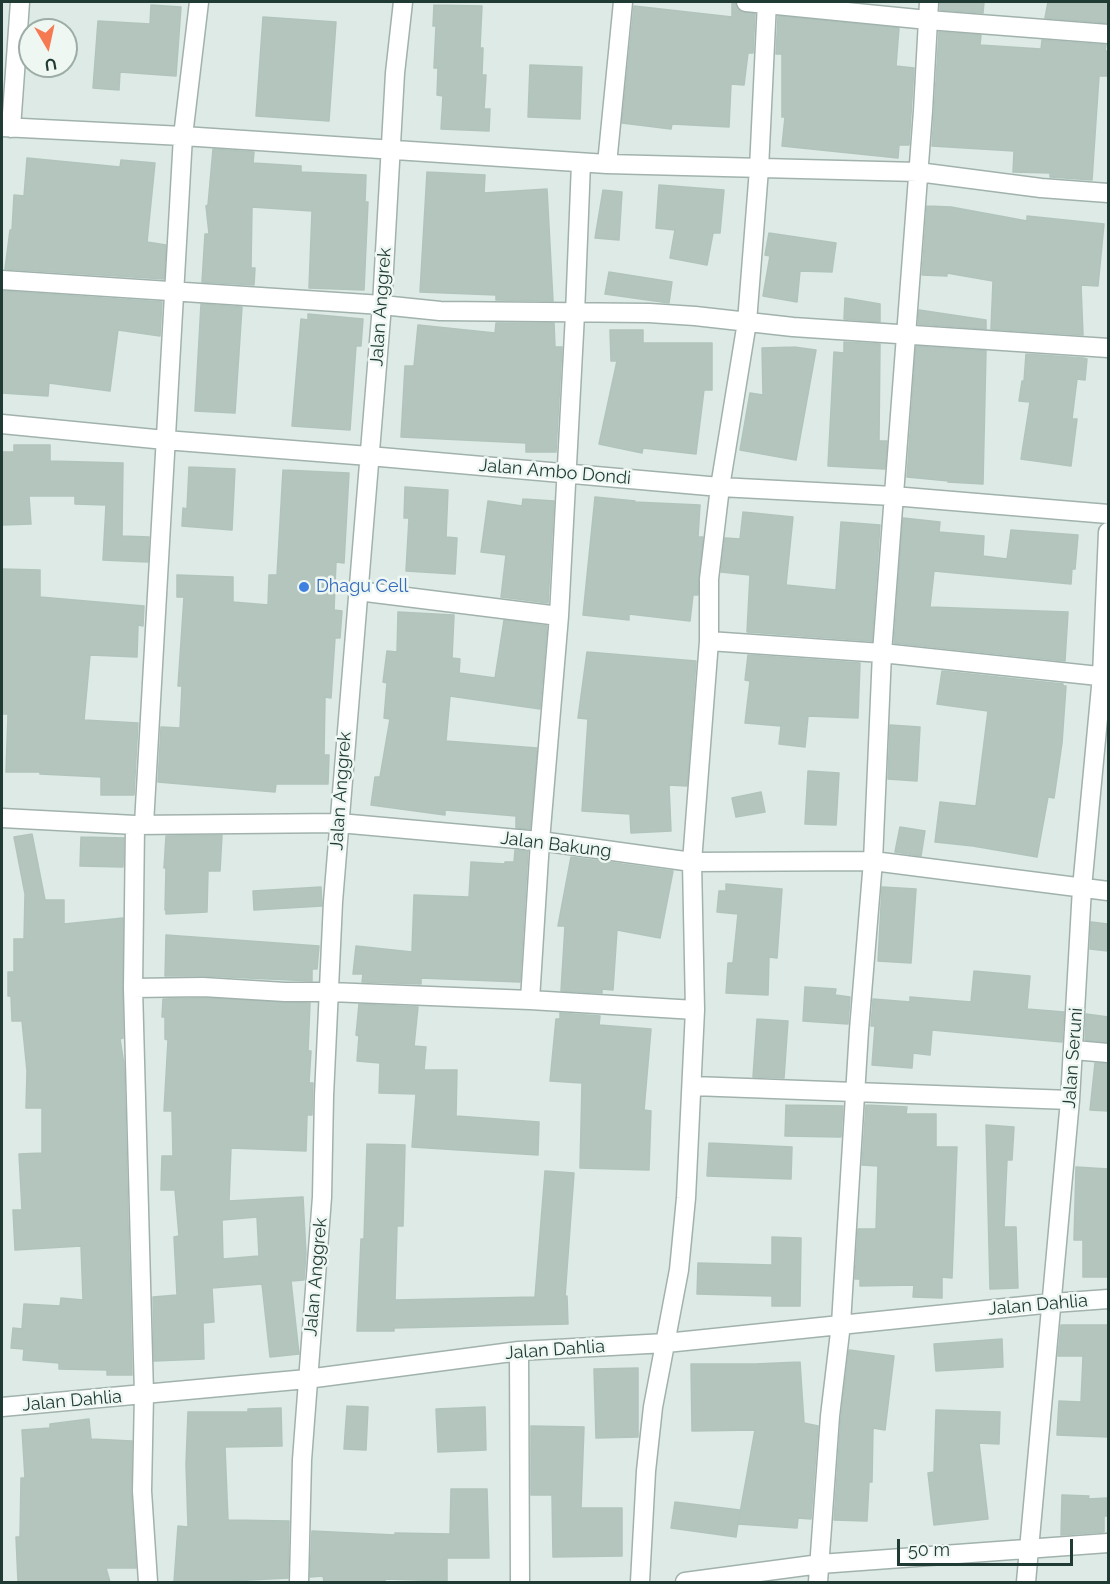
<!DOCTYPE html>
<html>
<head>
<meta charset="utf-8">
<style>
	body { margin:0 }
	#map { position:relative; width:1110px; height:1584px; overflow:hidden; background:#deeae5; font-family:Raleway,sans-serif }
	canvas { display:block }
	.frame { position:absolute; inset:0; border:3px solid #1f3b33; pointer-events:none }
	.north { position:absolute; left:18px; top:18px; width:60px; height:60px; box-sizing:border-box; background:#eff7f3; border:2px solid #9caca6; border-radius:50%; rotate:171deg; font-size:16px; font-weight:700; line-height:24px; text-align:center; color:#1f3b33 }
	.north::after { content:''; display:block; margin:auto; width:21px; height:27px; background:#f67a51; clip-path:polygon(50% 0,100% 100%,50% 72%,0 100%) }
	.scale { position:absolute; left:897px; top:1539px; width:176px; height:27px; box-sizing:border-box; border:3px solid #1f3b33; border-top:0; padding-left:8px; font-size:18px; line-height:21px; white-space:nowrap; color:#1f3b33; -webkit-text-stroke:4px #eff7f3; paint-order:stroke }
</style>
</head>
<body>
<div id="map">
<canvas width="1110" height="1584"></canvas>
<div class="frame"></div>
<div class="north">U</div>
<div class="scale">50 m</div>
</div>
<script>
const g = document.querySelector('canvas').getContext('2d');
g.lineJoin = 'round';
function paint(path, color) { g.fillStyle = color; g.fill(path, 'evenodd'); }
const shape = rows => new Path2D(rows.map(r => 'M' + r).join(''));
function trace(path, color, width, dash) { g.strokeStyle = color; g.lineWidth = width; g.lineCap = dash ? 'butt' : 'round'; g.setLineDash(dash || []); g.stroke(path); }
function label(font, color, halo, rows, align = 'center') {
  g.font = font + ' Raleway,sans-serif'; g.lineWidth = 5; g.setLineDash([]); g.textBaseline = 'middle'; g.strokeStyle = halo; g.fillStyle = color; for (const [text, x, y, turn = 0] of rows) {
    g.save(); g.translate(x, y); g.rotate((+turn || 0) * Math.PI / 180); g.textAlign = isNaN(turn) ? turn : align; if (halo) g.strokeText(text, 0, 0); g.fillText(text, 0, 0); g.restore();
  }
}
const building = shape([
	[732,2,735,2,740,11,755,14,753,53,748,53,744,85,731,84,729,127,672,124,671,129,622,123,634,6,732,17,732,2],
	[940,2,984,2,983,13,940,10,940,2],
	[1048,2,1108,2,1108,23,1045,18,1048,2],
	[151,5,181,7,176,76,120,72,119,90,93,88,98,21,150,24,151,5],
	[434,5,482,6,480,48,483,48,482,75,486,75,484,109,490,109,489,131,441,129,443,96,437,95,438,68,434,68,436,26,433,26,434,5],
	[778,16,899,28,896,66,914,68,909,145,899,145,898,158,782,146,785,117,782,117,782,54,776,54,778,16],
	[263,17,336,22,329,121,256,116,263,17],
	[939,32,981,35,980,45,1041,49,1042,40,1106,45,1105,51,1108,51,1108,76,1099,76,1092,180,1050,177,1050,173,1013,172,1014,151,932,146,939,32],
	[530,65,582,67,580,119,528,117,530,65],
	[213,149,254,152,253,163,301,166,301,172,366,175,365,202,368,202,364,290,309,288,312,211,252,207,251,268,255,268,254,285,202,282,205,234,209,234,206,206,208,205,213,149],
	[27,158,120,167,121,160,155,163,147,242,166,245,164,279,5,269,10,230,12,230,14,195,24,196,27,158],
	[427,172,485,175,484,193,547,189,553,301,496,300,496,295,420,292,427,172],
	[659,185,724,190,720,233,713,233,707,265,670,258,675,230,656,228,659,185],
	[603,190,622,192,619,240,595,238,603,190],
	[927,206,951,207,1027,221,1027,216,1104,224,1098,286,1081,285,1083,335,991,329,993,281,947,273,947,276,922,275,927,206],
	[769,233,836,243,832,272,800,271,797,302,763,296,770,256,765,255,769,233],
	[609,272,672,282,669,303,605,294,609,272],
	[2,291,162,302,160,336,118,330,110,391,49,383,48,396,2,393,2,291],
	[845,298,880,304,880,322,844,319,845,298],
	[201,304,242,307,235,413,195,411,201,304],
	[919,310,986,320,986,329,918,324,919,310],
	[308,314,363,319,361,346,356,346,350,430,292,426,301,319,308,320,308,314],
	[496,323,554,323,555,347,562,347,556,452,526,452,526,443,401,437,405,366,414,366,418,325,495,333,496,323],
	[610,330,643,330,643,343,712,343,712,390,704,390,696,454,643,448,642,453,599,444,617,361,611,361,610,330],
	[844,342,880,344,879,441,887,441,885,469,828,466,834,352,844,353,844,342],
	[916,346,986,351,983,484,948,482,949,481,907,477,916,346],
	[794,347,816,350,796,460,740,450,750,393,763,395,762,348,794,347],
	[1026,354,1083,358,1087,359,1085,380,1077,379,1072,419,1077,419,1071,466,1021,459,1030,402,1019,401,1022,381,1024,381,1026,354],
	[14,445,50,445,50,461,123,463,122,536,149,537,148,562,103,560,106,505,75,504,75,496,29,496,31,524,2,525,2,452,14,452,14,445],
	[189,467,235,469,232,530,182,526,183,508,187,509,189,467],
	[283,470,349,473,344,563,336,562,334,610,342,611,340,638,335,638,331,698,325,697,324,755,329,755,328,784,276,784,275,792,158,782,161,727,180,728,182,686,178,686,184,597,177,597,177,575,233,577,233,602,268,605,269,575,277,575,283,470],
	[405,487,448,490,446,537,457,538,455,574,406,571,409,518,404,518,405,487],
	[595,497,635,501,634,502,700,505,698,537,703,537,698,595,693,595,690,621,629,614,629,620,583,615,595,497],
	[523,499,554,501,548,603,501,597,506,555,481,552,488,501,522,506,523,499],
	[743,512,793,517,786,585,836,590,841,522,880,525,872,641,747,632,750,575,721,572,725,538,740,539,743,512],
	[903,518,940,522,939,532,984,536,983,556,1007,559,1011,530,1078,535,1075,569,1072,569,1071,584,934,571,930,607,1068,612,1065,661,894,643,903,518],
	[2,569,40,570,40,597,144,606,143,626,138,625,137,657,90,655,84,720,138,723,134,795,101,795,101,777,40,774,40,772,6,772,8,714,2,714,2,569],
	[398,612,454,615,452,658,460,659,459,673,495,678,504,620,547,626,540,709,450,696,446,741,537,748,530,829,516,828,516,816,445,810,445,815,371,805,375,777,380,777,390,719,384,718,387,683,383,682,387,651,397,652,398,612],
	[587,652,696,661,687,786,669,785,671,831,631,833,630,814,582,811,588,719,578,718,587,652],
	[748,655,860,663,858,718,808,716,805,747,779,744,781,726,745,723,750,681,745,680,748,655],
	[942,671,1063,684,1063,686,1066,686,1062,743,1054,798,1048,797,1037,857,973,846,935,842,940,802,976,806,988,711,937,704,942,671],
	[890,725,920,727,917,781,888,779,890,725],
	[808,771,839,773,836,825,805,824,808,771],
	[761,792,765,812,736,817,732,798,761,792],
	[900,827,925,831,921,856,895,852,900,827],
	[32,834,45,900,64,900,64,924,123,918,123,1038,120,1039,124,1064,132,1375,107,1375,107,1370,59,1369,59,1363,23,1360,24,1349,11,1348,13,1328,22,1329,24,1304,60,1306,61,1298,83,1300,81,1246,15,1250,13,1210,22,1210,19,1154,42,1153,42,1108,26,1108,27,1071,22,1021,12,1021,11,996,8,996,8,972,14,972,14,939,24,939,25,894,14,837,32,834],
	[222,835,220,871,208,871,207,912,166,914,166,910,165,910,166,868,164,868,166,836,222,835],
	[81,837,124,838,123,867,80,866,81,837],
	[515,850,528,851,520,982,421,978,421,984,362,982,363,974,353,974,356,946,412,952,414,895,469,897,471,862,505,864,505,862,514,862,515,850],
	[571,857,673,871,660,938,617,930,613,990,602,989,602,993,561,991,565,926,558,926,571,857],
	[726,884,782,889,777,958,769,957,768,995,726,993,728,963,733,963,738,914,717,912,719,891,726,891,726,884],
	[321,887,322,906,254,910,253,891,321,887],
	[882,887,916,889,911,963,878,961,882,887],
	[1091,922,1108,924,1108,951,1090,949,1091,922],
	[166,935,319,946,317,969,312,969,312,981,204,976,165,976,166,935],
	[974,971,1030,976,1027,1009,1064,1012,1062,1042,932,1030,930,1055,913,1053,912,1068,872,1065,875,1026,871,1026,873,999,910,1002,910,997,971,1002,974,971],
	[805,987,836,989,835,995,850,997,848,1024,803,1021,805,987],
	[203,998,310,1003,308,1051,311,1051,309,1083,313,1083,312,1115,307,1115,306,1151,231,1148,229,1201,303,1197,306,1254,304,1280,291,1281,299,1354,270,1357,262,1284,212,1288,214,1322,203,1323,204,1359,154,1361,153,1297,177,1295,174,1237,179,1236,175,1190,161,1190,162,1156,173,1156,172,1111,164,1111,168,1040,165,1039,165,1017,162,1017,163,999,203,998],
	[257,1217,259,1256,223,1259,222,1220,257,1217],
	[359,1004,418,1007,414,1046,426,1047,424,1070,457,1070,456,1116,539,1122,538,1155,412,1147,416,1094,379,1093,380,1063,357,1061,359,1036,356,1035,359,1004],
	[560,1013,600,1016,599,1025,651,1029,644,1110,651,1111,649,1170,580,1168,582,1083,550,1081,556,1019,560,1019,560,1013],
	[1086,1014,1108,1017,1108,1042,1085,1040,1086,1014],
	[757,1019,788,1021,784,1078,753,1077,757,1019],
	[1095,1063,1108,1064,1108,1111,1090,1110,1095,1063],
	[786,1105,843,1106,841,1137,785,1136,786,1105],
	[866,1105,907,1107,906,1114,936,1114,936,1147,957,1147,952,1278,942,1277,942,1298,913,1297,914,1285,860,1286,860,1279,855,1279,858,1229,876,1229,878,1166,862,1165,866,1105],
	[986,1125,1014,1127,1012,1160,1007,1160,1004,1227,1016,1227,1018,1288,990,1289,986,1125],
	[709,1143,792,1147,791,1179,707,1176,709,1143],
	[367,1144,405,1145,403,1226,397,1226,395,1300,535,1297,545,1171,574,1173,565,1297,567,1296,568,1324,394,1328,394,1331,357,1331,361,1239,364,1239,367,1144],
	[1076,1167,1108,1169,1108,1277,1083,1277,1083,1240,1074,1240,1076,1167],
	[772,1237,801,1238,800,1306,772,1306,772,1296,697,1294,698,1263,772,1265,772,1237],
	[1061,1325,1108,1325,1108,1437,1057,1435,1059,1401,1081,1402,1083,1356,1058,1356,1061,1325],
	[1002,1339,1003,1367,936,1371,934,1344,1002,1339],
	[849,1350,894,1356,885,1430,873,1428,872,1482,869,1482,867,1521,834,1520,841,1417,849,1350],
	[800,1362,804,1423,818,1426,811,1519,798,1518,797,1528,738,1524,755,1430,692,1431,691,1364,755,1364,800,1362],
	[638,1368,638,1437,596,1438,594,1369,638,1368],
	[347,1406,368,1407,366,1450,344,1449,347,1406],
	[485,1407,486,1450,438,1452,436,1409,485,1407],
	[281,1408,282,1446,225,1447,228,1520,289,1521,288,1578,231,1581,231,1582,174,1582,178,1526,188,1527,186,1464,188,1412,248,1412,248,1409,281,1408],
	[936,1410,1000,1412,999,1444,979,1443,988,1519,934,1525,928,1473,934,1472,936,1410],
	[89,1419,91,1439,132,1441,131,1492,136,1568,106,1568,110,1582,18,1582,16,1537,20,1537,21,1478,25,1478,22,1430,50,1428,50,1424,89,1419],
	[531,1426,584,1427,581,1508,622,1508,622,1556,553,1557,552,1495,531,1495,531,1426],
	[451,1489,487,1489,489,1558,447,1558,447,1581,385,1579,385,1582,324,1582,323,1576,310,1577,312,1531,395,1535,395,1533,450,1534,451,1489],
	[1062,1495,1089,1496,1088,1499,1108,1498,1108,1516,1104,1516,1104,1532,1061,1535,1062,1495],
	[675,1502,740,1510,736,1537,671,1528,675,1502]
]);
paint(building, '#b4c5be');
trace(building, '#b1c4bc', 1.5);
const minor = shape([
	[746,2,928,20,1108,34],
	[2,127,183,136,607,164,918,172,1041,188,1108,193],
	[11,128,20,2],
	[607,164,623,2],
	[2,280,382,305,440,311,649,313,695,316,793,327,1108,348],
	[2,424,165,440,369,456,720,487,893,496,1108,514],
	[358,591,559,616],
	[709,641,882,653,1108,677],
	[2,818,135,825,339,823,540,841,692,862,873,861,1108,891],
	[144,824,183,136,199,2],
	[135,825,133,988,144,1394,142,1491,148,1582],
	[133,988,203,987,285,992,330,992,530,1000,695,1010],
	[530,1000,540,841,559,616,575,314,581,163],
	[1074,1050,1108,1053],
	[693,1086,1070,1100],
	[519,1351,520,1582],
	[2,1407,307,1379,519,1351,666,1343,1053,1303,1108,1299],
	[299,1582,302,1460,322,1197,324,1096,333,902,382,305,395,73,403,2],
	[640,1582,646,1471,653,1407,679,1270,686,1198,695,1010,692,862,709,641,709,579,720,487,747,322,759,169,767,2],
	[685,1582,820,1564,1108,1543],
	[818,1582,830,1416,841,1324,859,1030,873,861,882,653,923,111,929,2],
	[1026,1582,1070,1100,1082,888,1102,676,1108,532]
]);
trace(minor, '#a1b2ac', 21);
trace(minor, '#fff', 18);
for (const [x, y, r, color] of [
	[304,587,6,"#3f7fe0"]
]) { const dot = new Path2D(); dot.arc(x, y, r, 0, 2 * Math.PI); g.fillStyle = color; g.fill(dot); trace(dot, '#eff7f3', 2); }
label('18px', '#1f3b33', '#eff7f3', [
	["Jalan Anggrek",381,307,-86],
	["Jalan Ambo Dondi",555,472,5],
	["Jalan Anggrek",341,791,-86],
	["Jalan Bakung",556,845,7],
	["Jalan Seruni",1073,1058,-86],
	["Jalan Anggrek",316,1277,-85],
	["Jalan Dahlia",1038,1305,-5],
	["Jalan Dahlia",555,1350,-4],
	["Jalan Dahlia",72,1401,-5]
]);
label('18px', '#366cbe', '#eff7f3', [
	["Dhagu Cell",316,587]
], 'left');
</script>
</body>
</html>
